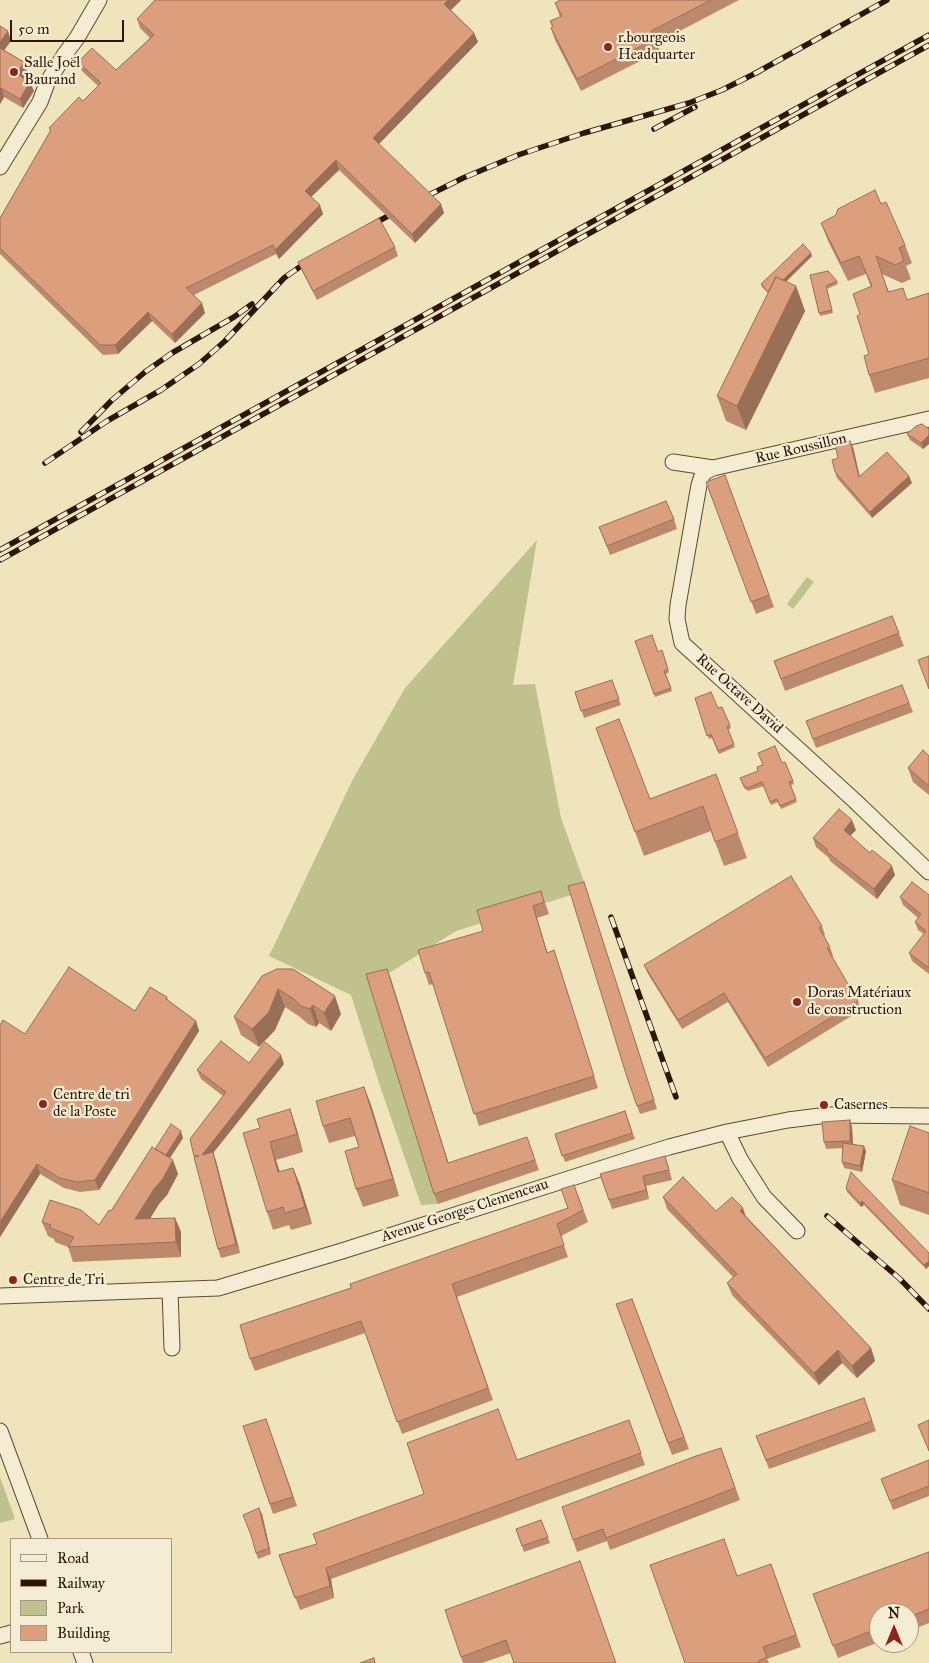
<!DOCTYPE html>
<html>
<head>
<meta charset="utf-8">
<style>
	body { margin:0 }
	#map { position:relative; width:929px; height:1663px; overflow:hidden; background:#efe4bc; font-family:"IM FELL Great Primer",serif }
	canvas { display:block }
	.legend { position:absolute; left:10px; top:1538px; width:162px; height:115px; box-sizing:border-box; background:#f5edd3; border:1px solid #a59780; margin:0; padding:6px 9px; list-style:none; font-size:15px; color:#2e1604 }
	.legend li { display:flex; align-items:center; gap:10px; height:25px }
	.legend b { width:25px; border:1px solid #a59780 }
	.north { position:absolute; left:869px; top:1603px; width:50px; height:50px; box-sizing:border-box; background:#f5edd3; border:1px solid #a59780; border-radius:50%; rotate:0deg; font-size:14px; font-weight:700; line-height:20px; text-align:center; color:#2e1604 }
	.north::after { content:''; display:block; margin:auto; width:18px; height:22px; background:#8f2418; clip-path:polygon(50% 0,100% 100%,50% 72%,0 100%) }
	.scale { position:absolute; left:10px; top:20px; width:114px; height:22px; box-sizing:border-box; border:2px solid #2e1604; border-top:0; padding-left:6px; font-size:15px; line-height:18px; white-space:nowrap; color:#2e1604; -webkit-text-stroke:4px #f5edd3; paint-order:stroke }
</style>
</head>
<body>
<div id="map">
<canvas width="929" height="1663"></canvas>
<ul class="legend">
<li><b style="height:6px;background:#f5edd3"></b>Road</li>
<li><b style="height:6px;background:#2e1604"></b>Railway</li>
<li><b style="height:14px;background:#bfc28c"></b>Park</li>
<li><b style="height:14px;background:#dc9f7d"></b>Building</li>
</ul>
<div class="north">N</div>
<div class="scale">50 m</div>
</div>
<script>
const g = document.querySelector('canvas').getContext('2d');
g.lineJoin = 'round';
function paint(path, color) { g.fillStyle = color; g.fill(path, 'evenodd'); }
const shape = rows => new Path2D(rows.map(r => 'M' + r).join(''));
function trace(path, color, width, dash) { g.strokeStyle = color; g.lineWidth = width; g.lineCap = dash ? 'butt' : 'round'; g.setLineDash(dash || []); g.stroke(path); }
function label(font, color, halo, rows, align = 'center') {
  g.font = font + ' "IM FELL Great Primer",serif'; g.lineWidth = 4.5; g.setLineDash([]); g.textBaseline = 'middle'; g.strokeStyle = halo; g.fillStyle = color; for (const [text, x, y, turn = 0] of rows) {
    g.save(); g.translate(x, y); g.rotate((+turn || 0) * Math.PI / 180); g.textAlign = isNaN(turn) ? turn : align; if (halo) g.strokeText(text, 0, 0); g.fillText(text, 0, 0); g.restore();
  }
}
paint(shape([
	[537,540,513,685,535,684,561,818,587,890,456,931,370,985,438,1204,421,1205,379,1083,351,995,269,956,353,779,405,688],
	[807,577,814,582,793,609,787,604],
	[0,1477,15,1519,0,1523]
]), '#bfc28c');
const minor = shape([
	[0,167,40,102,47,83,65,54,77,38,99,0],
	[673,462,713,468,929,419],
	[713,468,703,473,699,485,678,605,677,619,682,643,855,801,929,872],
	[727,1132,740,1159,764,1197,797,1231],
	[170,1290,172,1348],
	[0,1296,218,1288,342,1251,669,1147,727,1132,788,1120,828,1115,929,1116],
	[0,1431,40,1539],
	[0,1636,11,1633],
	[81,1652,85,1663]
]);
trace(minor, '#5e4a32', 17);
trace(minor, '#f5edd3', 15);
const rail = shape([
	[754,74,887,0],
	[654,129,695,107],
	[427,196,463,178,518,155,584,133,689,103,722,90,760,71],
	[368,227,388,216],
	[81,432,112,400,145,372,172,353,234,317,252,304],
	[45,463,107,421,161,390,199,364,225,341,284,278,311,259],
	[0,550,929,35],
	[0,560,929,45],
	[611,917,676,1097],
	[827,1216,900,1279,929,1309]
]);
trace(rail, '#2e1604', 5.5);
trace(rail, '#f5edd3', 4, [11]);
paint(shape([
	[155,0,461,0,451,10,474,33,478,42,379,144,444,213,415,243,339,170,311,197,323,214,279,259,276,254,194,295,205,313,175,343,152,321,118,354,103,355,0,254,0,218,50,131,49,128,83,101,98,86,82,71,78,62,116,70,150,38,140,28,137,19],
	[560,0,739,0,657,43,660,51,581,91,555,40,551,28,552,27,550,21,560,17,555,3],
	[0,26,11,41,4,50,24,62,27,72,23,78,34,91,23,108,4,97,0,104],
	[881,204,905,245,912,263,906,266,911,279,902,283,882,274,889,292,907,300,929,293,929,378,875,393,869,375,869,354,860,314,871,287,866,274,848,281,828,241,821,223],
	[395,247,398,256,317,300,302,271,298,262],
	[812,256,786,282,796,286,805,311,746,430,726,421,717,396,768,293,762,287,761,284],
	[810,275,837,281,838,284,827,289,833,313,820,316],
	[929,429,929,444,923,449,910,440,907,434],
	[853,447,860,477,912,483,872,518,837,478,835,472,838,458],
	[725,475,774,607,756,614,706,482],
	[674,519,677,529,610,555,599,527],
	[892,616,904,646,785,691,774,661],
	[635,641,658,652,662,650,669,672,666,674,672,691,655,697],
	[612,680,621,705,584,718,575,692],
	[902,685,913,712,816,748,806,721],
	[695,698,718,708,722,707,731,728,728,730,735,747,719,754,712,738,709,739],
	[596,728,650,799,716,774,747,858,724,866,711,831,644,856],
	[929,756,929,795,913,782,908,768],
	[782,763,793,781,794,784,791,785,797,802,781,809,778,802,771,805,764,786,748,791,744,788,740,778],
	[856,830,850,836,895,875,877,899,830,861,829,858,816,847,813,838],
	[584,882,657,1109,640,1114,626,1074],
	[541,891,549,914,537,918,547,952,558,963,598,1088,479,1126,433,984,429,985,425,973,483,931],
	[929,895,929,974,912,961,909,953,924,934,918,930,915,922,918,918,903,905,900,897],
	[822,926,825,935,824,936,830,947,833,956,832,957,858,1001,861,1010,768,1067,728,1002,682,1029,648,974,644,965],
	[387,969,448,1163,531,1148,539,1170,438,1204,434,1194],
	[262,976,341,1014,331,1031,319,1023,316,1027,308,1024,300,1017,285,1007,275,1030,259,1047,241,1035,234,1017],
	[167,997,168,1000,196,1021,199,1031,99,1190,80,1192,64,1188,40,1174,0,1237,0,1025,25,1034,135,1011],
	[249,1063,284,1064,213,1153,216,1161,240,1253,221,1258,218,1249,190,1139,223,1096,201,1079,197,1070],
	[364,1087,371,1105,399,1196,363,1207,356,1189,359,1147,355,1136,329,1143,323,1126],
	[290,1109,296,1127,303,1152,276,1160,280,1172,293,1168,300,1185,312,1224,291,1230,289,1225,273,1230,267,1212,260,1128],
	[625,1111,635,1139,565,1162,555,1134],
	[852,1127,853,1144,866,1151,862,1172,844,1168,842,1162,843,1148,826,1149,824,1142],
	[929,1133,929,1215,900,1205,892,1180],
	[183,1138,170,1158,178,1174,167,1195,159,1204,150,1219,175,1218,181,1232,181,1257,73,1262,68,1247,55,1242,54,1239,48,1236,42,1222,99,1225,111,1211,155,1149],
	[668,1165,672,1180,646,1186,649,1199,612,1209,600,1174],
	[574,1185,588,1222,561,1236,568,1257,457,1297,493,1400,402,1434,365,1333,255,1371,250,1359,351,1288,568,1208],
	[846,1188,929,1253,929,1266,926,1269,864,1205,861,1207,847,1192],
	[663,1197,716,1211,746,1216,871,1348,875,1361,857,1378,842,1363,819,1385,732,1295,727,1283,733,1277,667,1209],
	[632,1299,689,1449,672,1455,616,1304],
	[864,1398,876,1431,769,1469,756,1436],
	[266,1419,297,1506,273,1514,243,1426],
	[629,1420,645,1465,331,1579,334,1598,300,1610,279,1555,317,1544,517,1460],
	[721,1448,740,1500,610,1550,607,1541,577,1552,573,1540],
	[929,1460,929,1496,893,1510,881,1479],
	[262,1514,271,1554,258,1559,256,1553],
	[541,1520,550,1543,524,1552,516,1529],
	[929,1552,929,1623,909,1631,909,1613,879,1613,879,1642,838,1658,813,1594],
	[580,1561,511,1653,482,1663,463,1663,461,1657],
	[771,1564,801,1647,767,1659,769,1663,685,1663,738,1576]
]), '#bd896c');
paint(shape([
	[448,0,461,0,448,13,444,4],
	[8,31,11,41,0,56,0,42],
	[474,33,478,42,376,147,373,138],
	[24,62,27,72,20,84,17,74],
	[30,82,34,91,23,108,20,99],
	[1,88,4,97,0,104,0,89],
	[336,160,339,170,308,200,305,191],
	[441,204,444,213,415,243,412,234],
	[320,205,323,214,279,259,275,250],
	[811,253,812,256,771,296,769,293],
	[796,286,805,311,746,430,737,406],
	[202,303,205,313,175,343,172,334],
	[148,312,152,321,118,354,115,345],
	[929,435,929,444,923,449,921,443],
	[850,441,853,447,861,483,859,477],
	[909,476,912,483,872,518,870,512],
	[852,820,856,830,847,839,844,830],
	[892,866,895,875,877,899,874,889],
	[533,906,537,918,551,965,547,953],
	[387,969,391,979,452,1174,448,1163],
	[278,989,285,1007,275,1030,259,1047,252,1029],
	[335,996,341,1014,331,1031,324,1013],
	[313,1005,319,1023,316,1027,310,1009],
	[196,1021,199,1031,99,1190,95,1180],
	[281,1055,284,1064,213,1153,216,1161,240,1253,202,1155],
	[364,1087,371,1105,399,1196,393,1179],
	[290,1109,296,1127,303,1152,297,1134],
	[850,1120,852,1127,853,1147,850,1141],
	[181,1131,183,1138,167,1162,165,1156],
	[270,1142,276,1160,285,1190,278,1172],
	[864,1146,866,1151,862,1172,860,1166],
	[173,1160,178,1174,167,1195,159,1204,140,1234,135,1219],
	[37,1164,40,1174,0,1237,0,1222],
	[293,1168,300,1185,312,1224,305,1207],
	[643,1176,646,1186,649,1199,646,1190],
	[862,1201,864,1205,861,1207,860,1203],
	[743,1208,747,1220,740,1211],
	[175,1218,181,1232,181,1257,176,1242],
	[929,1261,929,1266,926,1269,924,1265],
	[871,1348,875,1361,857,1378,852,1366],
	[838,1350,842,1363,819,1385,814,1373],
	[259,1508,262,1514,271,1554,269,1548],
	[326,1568,331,1579,334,1598,330,1586]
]), '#9a6f58');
const building = shape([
	[155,0,448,0,444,4,474,33,373,138,441,204,412,234,336,160,305,191,320,205,275,250,273,245,186,288,202,303,172,334,148,312,115,345,100,345,0,248,0,218,51,130,49,128,79,97,83,101,101,83,78,62,92,48,116,70,154,35,137,19,155,0],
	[560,0,711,0,651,31,655,39,577,79,551,28,553,26,550,21,562,16,555,3,560,0],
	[0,26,8,31,0,42,0,26],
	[0,48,24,62,17,74,30,82,20,99,1,88,0,89,0,48],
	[875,190,881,204,886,202,905,245,899,248,904,261,895,265,876,256,888,292,903,288,907,300,929,293,929,358,869,375,864,356,869,354,857,316,860,314,853,294,872,286,859,256,841,263,821,223,836,215,838,209,875,190],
	[379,218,395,247,313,291,298,262,379,218],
	[803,244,811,253,783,280,776,277,768,292,761,284,803,244],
	[828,271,837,281,826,286,832,310,819,313,810,275,828,271],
	[776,277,796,286,737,406,717,396,776,277],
	[922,424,929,429,929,435,921,443,907,434,916,426,922,424],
	[850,441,859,477,887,452,909,476,870,512,835,472,832,460,838,458,835,444,850,441],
	[725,475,769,595,751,602,706,482,725,475],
	[666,501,674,519,607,546,599,527,666,501],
	[892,616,899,633,781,679,774,661,892,616],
	[652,635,658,652,662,650,668,669,664,671,671,688,654,694,635,641,652,635],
	[929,656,929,689,918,660,929,656],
	[612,680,619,699,581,711,575,692,612,680],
	[902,685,909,703,813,739,806,721,902,685],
	[711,692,718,708,722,707,730,725,727,727,734,744,718,751,711,734,707,736,695,698,711,692],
	[619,719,650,799,716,774,738,833,715,842,703,806,635,832,596,728,619,719],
	[775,746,782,763,785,762,793,781,789,782,796,799,780,806,777,799,770,802,762,782,747,788,743,784,740,778,758,771,757,767,763,765,758,753,775,746],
	[923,750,929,756,929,786,908,768,923,750],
	[839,809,852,820,844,830,870,853,872,850,892,866,874,889,827,852,827,849,813,838,839,809],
	[791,876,822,926,819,928,830,947,827,948,858,1001,765,1058,724,993,678,1020,644,965,791,876],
	[584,882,654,1100,637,1106,626,1074,568,886,584,882],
	[912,882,929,895,929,968,909,953,926,931,915,922,921,914,900,897,912,882],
	[541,891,544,902,533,906,547,953,554,950,594,1076,474,1114,429,972,425,973,418,950,483,931,477,910,541,891],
	[69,967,135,1011,150,987,167,997,166,999,196,1021,95,1180,77,1182,60,1178,37,1164,0,1222,0,1025,3,1020,25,1034,69,967],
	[277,969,293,969,335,996,324,1013,313,1005,310,1009,301,1006,294,999,278,989,269,1012,252,1029,234,1017,262,976,277,969],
	[387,969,448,1163,527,1137,535,1160,434,1194,366,974,387,969],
	[221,1041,249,1063,265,1042,281,1055,202,1155,213,1152,236,1244,218,1249,194,1157,199,1156,194,1156,190,1139,226,1092,197,1070,221,1041],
	[364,1087,393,1179,356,1189,345,1151,359,1147,350,1118,323,1126,316,1101,364,1087],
	[290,1109,297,1134,270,1142,278,1172,293,1168,305,1207,285,1213,283,1207,267,1212,243,1133,260,1128,257,1119,290,1109],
	[625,1111,632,1133,562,1156,555,1134,625,1111],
	[850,1120,850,1141,824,1142,822,1122,850,1120],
	[171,1124,181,1131,166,1155,155,1149,171,1124],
	[910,1126,929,1133,929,1193,892,1180,910,1126],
	[843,1143,864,1146,860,1166,842,1162,843,1143],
	[152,1147,173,1160,162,1180,154,1189,135,1219,175,1218,176,1242,68,1247,74,1237,50,1228,51,1225,42,1222,50,1200,81,1210,99,1225,109,1210,111,1211,152,1147],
	[665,1156,669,1170,643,1176,646,1190,609,1200,600,1174,665,1156],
	[851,1172,929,1253,929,1261,924,1265,862,1201,860,1203,846,1188,851,1172],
	[683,1177,716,1211,732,1197,743,1208,740,1211,871,1348,852,1366,838,1350,814,1373,727,1283,737,1274,663,1197,683,1177],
	[574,1185,583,1210,557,1224,564,1245,452,1284,488,1388,397,1422,361,1321,250,1359,240,1325,351,1288,350,1284,568,1208,561,1189,574,1185],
	[632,1299,684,1437,668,1443,616,1304,632,1299],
	[864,1398,872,1421,766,1460,756,1436,864,1398],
	[498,1409,517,1460,629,1420,641,1453,326,1568,330,1586,295,1598,279,1555,317,1544,313,1534,424,1494,407,1443,498,1409],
	[266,1419,293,1497,270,1504,243,1426,266,1419],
	[929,1420,929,1451,918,1425,929,1420],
	[721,1448,735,1488,606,1538,603,1529,573,1540,562,1507,696,1456,721,1448],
	[929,1460,929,1486,890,1501,881,1479,929,1460],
	[259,1508,269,1548,256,1553,251,1535,243,1515,259,1508],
	[541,1520,548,1537,522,1546,516,1529,541,1520],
	[724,1539,737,1576,771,1564,796,1635,763,1647,767,1657,758,1661,759,1663,685,1663,650,1565,724,1539],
	[929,1552,929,1609,909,1617,909,1613,879,1613,879,1628,833,1646,813,1594,929,1552],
	[580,1561,616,1663,514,1663,506,1640,461,1657,445,1610,580,1561],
	[374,1658,375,1663,360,1663,374,1658]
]);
paint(building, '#dc9f7d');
trace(building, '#9a6f58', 1);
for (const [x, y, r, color] of [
	[608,47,5,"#8f2418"],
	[14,72,5,"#8f2418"],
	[797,1002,5,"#8f2418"],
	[43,1104,5,"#8f2418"],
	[824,1105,5,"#8f2418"],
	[13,1280,5,"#8f2418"]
]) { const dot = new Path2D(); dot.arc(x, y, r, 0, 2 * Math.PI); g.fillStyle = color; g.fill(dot); trace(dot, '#f5edd3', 2); }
label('15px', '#2e1604', '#f5edd3', [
	["r.bourgeois",618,38],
	["Headquarter",618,55],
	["Salle Joël",24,63],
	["Baurand",24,80],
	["Doras Matériaux",807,993],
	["de construction",807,1010],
	["Centre de tri",53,1095],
	["de la Poste",53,1112],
	["Casernes",834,1105],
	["Centre de Tri",23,1280]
], 'left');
label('15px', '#2e1604', '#f5edd3', [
	["Rue Roussillon",801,449,-13],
	["Rue Octave David",739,694,42],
	["Avenue Georges Clemenceau",465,1211,-18]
]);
</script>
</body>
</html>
